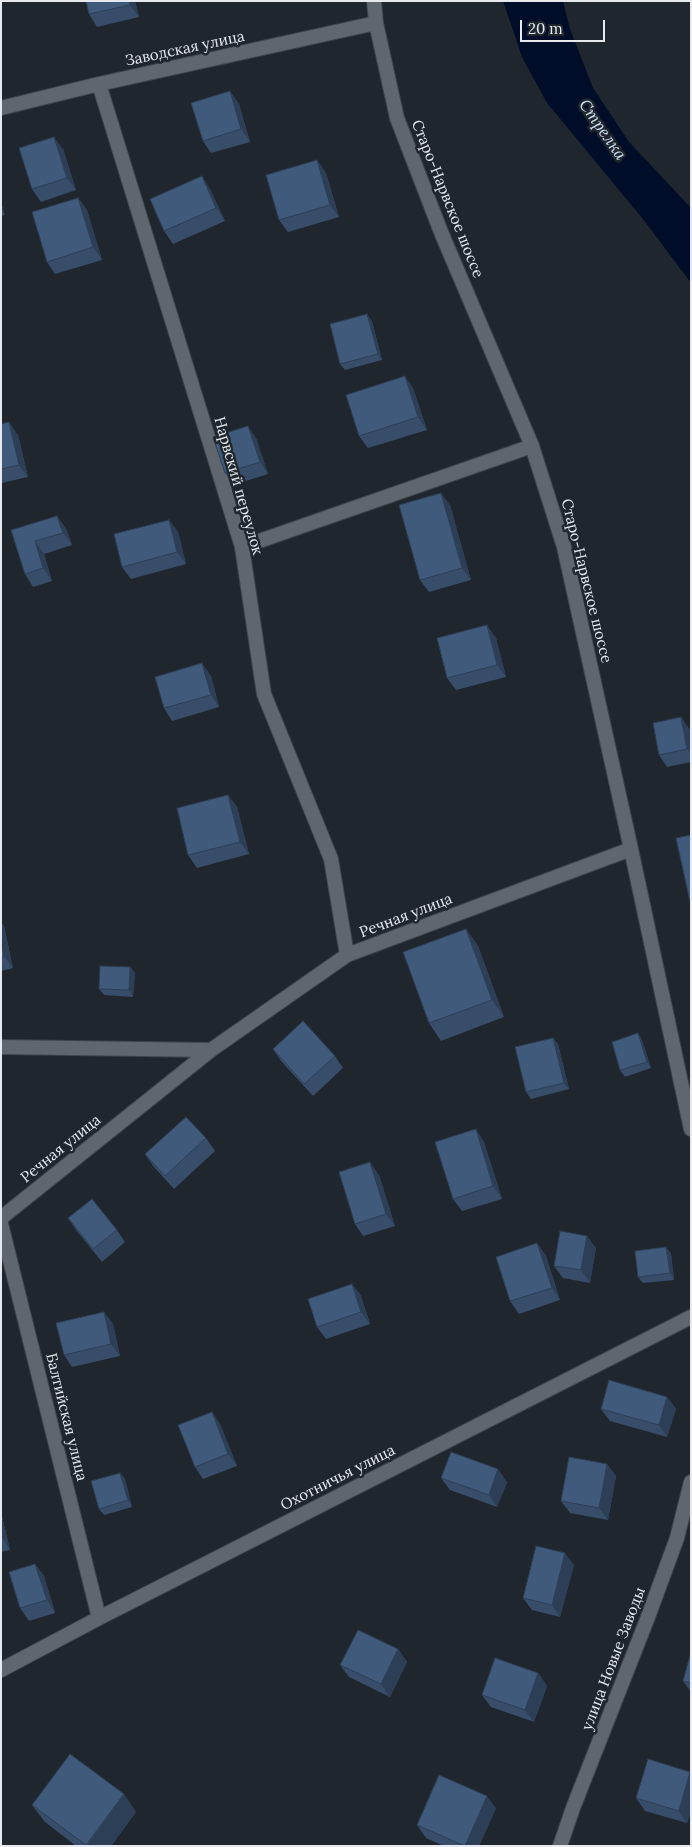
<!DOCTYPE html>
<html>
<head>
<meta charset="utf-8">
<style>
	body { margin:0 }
	#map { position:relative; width:692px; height:1847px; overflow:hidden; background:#20262d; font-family:Lora,serif }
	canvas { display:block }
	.frame { position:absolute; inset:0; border:2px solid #e6eaef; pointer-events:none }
	.scale { position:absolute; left:520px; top:20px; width:85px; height:22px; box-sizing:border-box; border:2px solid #e6eaef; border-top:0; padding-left:6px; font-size:15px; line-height:18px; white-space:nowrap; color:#e6eaef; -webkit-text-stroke:4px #20262d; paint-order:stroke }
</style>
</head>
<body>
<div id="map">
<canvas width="692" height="1847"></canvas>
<div class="frame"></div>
<div class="scale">20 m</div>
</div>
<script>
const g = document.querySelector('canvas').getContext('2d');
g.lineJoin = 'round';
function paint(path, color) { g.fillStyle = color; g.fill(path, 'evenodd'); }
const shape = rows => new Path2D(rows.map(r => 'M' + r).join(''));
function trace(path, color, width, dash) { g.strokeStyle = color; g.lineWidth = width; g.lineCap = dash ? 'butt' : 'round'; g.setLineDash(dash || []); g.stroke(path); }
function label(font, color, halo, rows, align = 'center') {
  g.font = font + ' Lora,serif'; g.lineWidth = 5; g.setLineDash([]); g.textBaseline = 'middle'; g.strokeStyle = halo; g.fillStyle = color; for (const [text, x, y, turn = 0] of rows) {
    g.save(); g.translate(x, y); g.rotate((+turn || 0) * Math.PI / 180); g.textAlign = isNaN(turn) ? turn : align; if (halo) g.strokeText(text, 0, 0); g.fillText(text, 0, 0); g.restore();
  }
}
paint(shape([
	[503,1,563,1,570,29,593,88,629,142,691,208,691,283,643,219,547,103,522,57]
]), '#000d28');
const service = shape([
	[242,547,532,446]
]);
const minor = shape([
	[374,1,376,23,397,118,441,232,532,446,564,547,631,849,691,1129],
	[99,84,242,547,264,694,331,859,347,955],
	[1,108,99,84,376,23],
	[1,1047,211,1050],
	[1,1218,211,1050,347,955,631,849],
	[1,1224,99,1618],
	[1,1670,99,1618,691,1317],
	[560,1846,573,1808,648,1617,677,1538,691,1482]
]);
trace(service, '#3f4449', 16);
trace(minor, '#3f4449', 16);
trace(service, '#5f666e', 14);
trace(minor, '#5f666e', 14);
paint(shape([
	[86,1,135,1,139,17,97,27,89,14],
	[230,91,239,104,250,142,211,153,203,141],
	[63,149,76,190,41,202,32,189],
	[317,160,326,173,339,217,288,232,279,220],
	[210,189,225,221,173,244,164,231],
	[78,198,87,210,102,260,55,274,47,262],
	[1,203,5,215,1,216],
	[372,321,382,360,345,370,340,364],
	[413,388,427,430,368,448,359,436],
	[1,424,18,435,28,477,2,483,1,482],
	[256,438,268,474,233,485,225,473],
	[450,505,471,580,429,592,420,580],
	[169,520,178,532,186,564,131,579,122,567],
	[66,528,72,545,44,554,52,581,33,587,25,574,11,530],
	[496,638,506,677,456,690,447,678],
	[211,676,219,707,172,721,164,708],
	[681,717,690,730,691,735,691,762,667,767,659,755],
	[228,795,237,807,249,854,197,868,188,855],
	[1,923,4,926,13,968,1,971],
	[466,929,478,946,504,1017,441,1041,429,1023],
	[130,967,135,973,133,997,104,995,99,989],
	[553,1038,558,1044,569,1089,531,1099,526,1092],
	[642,1040,651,1068,625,1077,620,1070],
	[273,1049,335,1056,343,1068,313,1096,281,1061],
	[206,1138,215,1151,174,1189,154,1167,145,1154],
	[484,1142,502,1199,462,1211,453,1199],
	[379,1175,395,1226,363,1236,355,1224],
	[68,1218,117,1230,125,1242,102,1262,76,1230],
	[537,1243,546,1256,560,1300,519,1314,510,1301],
	[596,1248,590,1283,563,1278,554,1266],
	[671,1253,674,1280,643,1283,638,1277],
	[352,1284,361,1296,370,1324,326,1339,317,1327],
	[104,1312,113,1324,120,1356,72,1367,64,1355],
	[667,1397,676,1409,667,1437,610,1421,601,1409],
	[212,1412,220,1424,237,1466,203,1479,195,1467],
	[607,1464,616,1476,608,1520,570,1513,561,1501],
	[120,1473,125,1479,132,1507,104,1515,99,1509],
	[441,1478,507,1482,497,1507,450,1490],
	[1,1513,10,1550,1,1552],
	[35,1564,44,1576,55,1613,29,1621,20,1608],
	[574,1565,560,1617,532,1610,523,1598],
	[398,1649,407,1662,390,1697,349,1677,340,1665],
	[691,1652,691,1692,683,1681],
	[538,1673,547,1686,534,1722,491,1707,482,1695],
	[690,1772,691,1773,691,1811,687,1823,645,1811,636,1798],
	[32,1805,136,1812,111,1846,76,1846,45,1822],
	[496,1808,479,1846,444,1846,426,1838,417,1825]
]), '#374d6a');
paint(shape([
	[129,1,135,1,139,17,130,5],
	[230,91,239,104,250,142,241,129],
	[54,137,63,149,76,190,67,178],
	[317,160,326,173,339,217,330,205],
	[202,176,210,189,225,221,216,208],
	[78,198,87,210,102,260,93,247],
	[1,203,5,215,1,210],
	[367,314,372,321,382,360,378,354],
	[405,376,413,388,427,430,418,417],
	[9,422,18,435,28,477,19,465],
	[248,426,256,438,268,474,260,462],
	[441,493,450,505,471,580,462,568],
	[57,516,66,528,72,545,63,533],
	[169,520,178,532,186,564,177,552],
	[35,541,44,554,52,581,43,568],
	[487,625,496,638,506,677,497,665],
	[202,663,211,676,219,707,211,695],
	[681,717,690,730,691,735,691,754,687,749],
	[228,795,237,807,249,854,240,842],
	[1,923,4,926,13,968,4,956,1,942],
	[466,929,478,946,504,1017,492,1000],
	[130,967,135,973,133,997,129,990],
	[638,1033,642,1040,651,1068,647,1062],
	[553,1038,558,1044,569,1089,564,1083],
	[476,1129,484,1142,502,1199,493,1186],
	[370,1162,379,1175,395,1226,386,1214],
	[587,1236,596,1248,590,1283,581,1270],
	[537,1243,546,1256,560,1300,552,1288],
	[666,1247,671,1253,674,1280,670,1273],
	[352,1284,361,1296,370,1324,361,1312],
	[104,1312,113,1324,120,1356,111,1344],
	[667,1397,676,1409,667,1437,659,1425],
	[212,1412,220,1424,237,1466,228,1454],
	[607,1464,616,1476,608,1520,599,1508],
	[498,1469,507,1482,497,1507,489,1495],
	[120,1473,125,1479,132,1507,128,1500],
	[1,1513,10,1550,2,1537],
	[565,1553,574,1565,560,1617,552,1605],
	[35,1564,44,1576,55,1613,47,1600],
	[398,1649,407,1662,390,1697,381,1684],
	[538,1673,547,1686,534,1722,525,1710],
	[690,1772,691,1773,691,1811,687,1823,679,1811],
	[124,1794,136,1812,111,1846,87,1846],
	[487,1796,496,1808,479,1846,465,1846]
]), '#2d3f56');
const building = shape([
	[86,1,129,1,130,5,89,14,86,1],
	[230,91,241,129,203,141,191,103,230,91],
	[54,137,67,178,32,189,19,148,54,137],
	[317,160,330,205,279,220,266,175,317,160],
	[202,176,216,208,164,231,150,199,202,176],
	[78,198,93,247,47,262,32,212,78,198],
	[367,314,378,354,340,364,330,324,367,314],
	[405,376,418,417,359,436,346,395,405,376],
	[9,422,19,465,1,469,1,424,9,422],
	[248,426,260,462,225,473,213,437,248,426],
	[441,493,462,568,420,580,399,505,441,493],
	[57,516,63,533,35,541,43,568,25,574,11,530,57,516],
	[169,520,177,552,122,567,114,534,169,520],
	[487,625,497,665,447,678,437,638,487,625],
	[202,663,211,695,164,708,155,677,202,663],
	[681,717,687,749,659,755,653,723,681,717],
	[228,795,240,842,188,855,177,808,228,795],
	[691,835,691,902,690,902,676,838,691,835],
	[466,929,492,1000,429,1023,403,952,466,929],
	[1,942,4,956,1,957,1,942],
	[100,966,130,967,129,990,99,989,100,966],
	[303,1021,335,1056,304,1084,273,1049,303,1021],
	[638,1033,647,1062,620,1070,612,1042,638,1033],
	[553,1038,564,1083,526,1092,515,1047,553,1038],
	[186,1117,206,1138,165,1176,145,1154,186,1117],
	[476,1129,493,1186,453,1199,435,1142,476,1129],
	[370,1162,386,1214,355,1224,339,1172,370,1162],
	[92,1199,117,1230,93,1249,68,1218,92,1199],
	[560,1231,587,1236,581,1270,554,1266,560,1231],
	[537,1243,552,1288,510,1301,496,1257,537,1243],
	[666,1247,670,1273,638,1277,635,1251,666,1247],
	[352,1284,361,1312,317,1327,308,1299,352,1284],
	[104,1312,111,1344,64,1355,56,1323,104,1312],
	[609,1380,667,1397,659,1425,601,1409,609,1380],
	[212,1412,228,1454,195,1467,178,1425,212,1412],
	[451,1452,498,1469,489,1495,441,1478,451,1452],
	[569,1457,607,1464,599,1508,561,1501,569,1457],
	[120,1473,128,1500,99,1509,91,1481,120,1473],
	[536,1546,565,1553,552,1605,523,1598,536,1546],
	[35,1564,47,1600,20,1608,9,1572,35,1564],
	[358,1630,398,1649,381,1684,340,1665,358,1630],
	[691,1652,691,1683,683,1681,691,1652],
	[495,1658,538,1673,525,1710,482,1695,495,1658],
	[70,1754,124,1794,86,1845,32,1805,70,1754],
	[648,1759,690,1772,679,1811,636,1798,648,1759],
	[439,1775,487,1796,465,1846,417,1825,439,1775]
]);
paint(building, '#405a7b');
trace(building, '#2d3f56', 1);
label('15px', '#e6eaef', '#20262d', [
	["Заводская улица",185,49,-12],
	["Старо-Нарвское шоссе",447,199,68],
	["Нарвский переулок",238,486,74],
	["Старо-Нарвское шоссе",586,581,76],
	["Речная улица",406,916,-21],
	["Речная улица",61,1149,-39],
	["Балтийская улица",66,1417,76],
	["Охотничья улица",338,1478,-27],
	["улица Новые Заводы",614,1659,-69]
]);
label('italic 16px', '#d0e2f9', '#20262d', [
	["Стрелка",602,130,55]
]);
</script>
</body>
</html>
